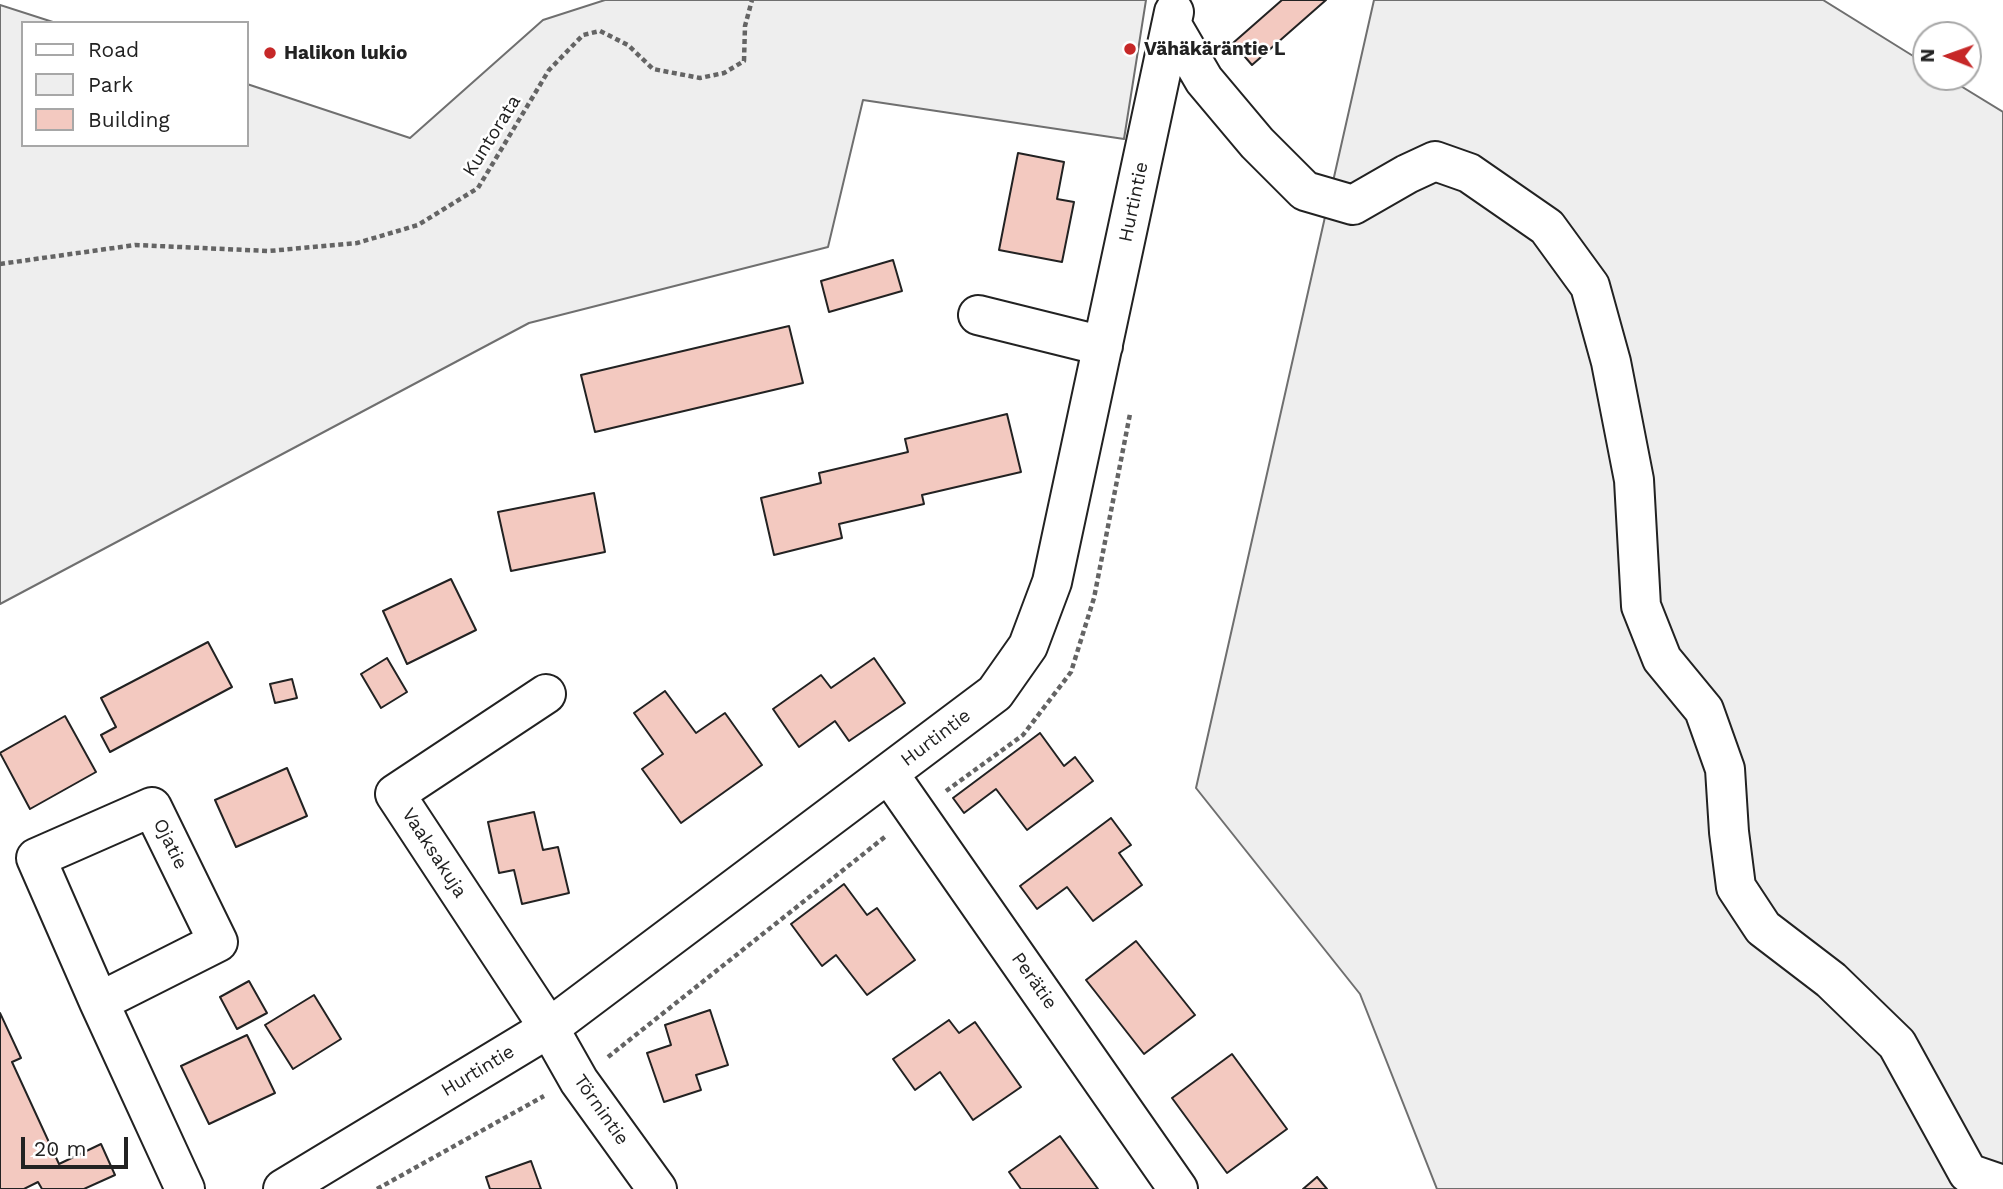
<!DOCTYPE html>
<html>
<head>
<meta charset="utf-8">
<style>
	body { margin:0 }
	#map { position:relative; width:2003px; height:1189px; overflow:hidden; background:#fff; font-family:"Work Sans",sans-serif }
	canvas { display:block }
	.legend { position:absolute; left:21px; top:21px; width:228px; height:126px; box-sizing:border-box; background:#fff; border:2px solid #a7a7a7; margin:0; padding:9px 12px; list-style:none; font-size:21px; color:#222 }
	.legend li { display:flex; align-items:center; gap:14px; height:35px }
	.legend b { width:35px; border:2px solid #a7a7a7 }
	.north { position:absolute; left:1912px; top:21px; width:70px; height:70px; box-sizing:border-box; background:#fff; border:2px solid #a7a7a7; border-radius:50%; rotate:271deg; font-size:19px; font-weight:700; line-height:28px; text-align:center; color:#222 }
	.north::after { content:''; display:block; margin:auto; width:24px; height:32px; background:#c62828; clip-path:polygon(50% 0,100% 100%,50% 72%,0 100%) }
	.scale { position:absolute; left:21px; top:1137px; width:107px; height:32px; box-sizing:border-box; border:4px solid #222; border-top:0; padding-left:9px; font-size:21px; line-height:24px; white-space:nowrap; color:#222; -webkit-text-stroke:5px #fff; paint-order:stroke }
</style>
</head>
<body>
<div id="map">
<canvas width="2003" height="1189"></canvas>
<ul class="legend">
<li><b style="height:9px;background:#fff"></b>Road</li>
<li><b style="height:19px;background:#eee"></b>Park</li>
<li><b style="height:19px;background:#f3c9c0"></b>Building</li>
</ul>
<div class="north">N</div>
<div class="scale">20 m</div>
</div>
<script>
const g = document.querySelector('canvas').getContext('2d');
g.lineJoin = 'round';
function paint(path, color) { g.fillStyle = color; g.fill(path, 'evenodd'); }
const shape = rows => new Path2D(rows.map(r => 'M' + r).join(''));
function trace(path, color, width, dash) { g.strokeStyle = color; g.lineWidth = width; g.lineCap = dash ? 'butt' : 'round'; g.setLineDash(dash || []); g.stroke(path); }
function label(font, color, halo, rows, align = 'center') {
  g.font = font + ' "Work Sans",sans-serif'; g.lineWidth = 5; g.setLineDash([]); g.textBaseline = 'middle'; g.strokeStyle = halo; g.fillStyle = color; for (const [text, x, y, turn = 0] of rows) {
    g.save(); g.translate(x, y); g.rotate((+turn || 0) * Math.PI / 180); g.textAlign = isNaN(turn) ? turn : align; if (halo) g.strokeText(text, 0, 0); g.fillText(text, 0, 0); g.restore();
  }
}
const green = shape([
	[605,0,1146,0,1124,139,863,100,828,247,529,323,0,604,0,5,56,23,23,23,23,145,247,145,247,84,410,138,543,20,605,0],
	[1374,0,1823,0,1926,64,1926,77,1946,77,2003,112,2003,1189,1437,1189,1360,994,1196,788,1374,0]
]);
paint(green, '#eee');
trace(green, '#6f6f6f', 2);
const building = shape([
	[1282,0,1326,0,1252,65,1233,43,1282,0],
	[1018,153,1064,162,1057,199,1074,202,1062,262,999,250,1018,153],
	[893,260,902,291,829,312,821,281,893,260],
	[789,326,803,383,595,432,581,375,789,326],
	[1007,414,1021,472,922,495,924,504,839,524,842,538,774,555,761,498,821,483,819,473,908,452,905,439,1007,414],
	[594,493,605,552,511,571,498,512,594,493],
	[451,579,476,630,407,664,383,611,451,579],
	[208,642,232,687,110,752,101,735,116,727,101,698,208,642],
	[387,658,407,692,381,708,361,674,387,658],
	[874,658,905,703,849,741,835,721,799,747,773,709,821,675,831,688,874,658],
	[292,679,297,698,275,703,270,684,292,679],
	[665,691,696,733,725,713,762,765,681,823,642,769,663,754,634,713,665,691],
	[65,716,96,772,30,809,0,753,65,716],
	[1040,733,1064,766,1075,757,1093,781,1027,830,996,789,964,813,953,798,1040,733],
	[287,768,307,816,236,847,215,800,287,768],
	[534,812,543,850,558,847,569,893,522,904,514,870,499,873,488,822,534,812],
	[1111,818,1131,845,1119,853,1142,885,1093,921,1067,887,1037,909,1020,886,1111,818],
	[844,884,867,915,877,908,915,960,867,995,836,955,822,966,791,924,844,884],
	[1136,941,1195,1015,1144,1054,1086,980,1136,941],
	[249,981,267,1013,237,1029,220,997,249,981],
	[314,995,341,1039,293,1069,265,1025,314,995],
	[710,1010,728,1065,696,1075,701,1090,664,1102,647,1053,671,1045,665,1025,710,1010],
	[0,1013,21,1058,12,1062,59,1164,101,1144,115,1175,84,1189,42,1189,38,1182,24,1189,0,1189,0,1013],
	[949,1020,959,1033,975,1022,1021,1087,973,1120,940,1072,915,1090,893,1059,949,1020],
	[247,1035,275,1093,209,1124,181,1066,247,1035],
	[1232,1054,1287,1129,1227,1173,1172,1098,1232,1054],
	[1060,1136,1098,1189,1021,1189,1009,1172,1060,1136],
	[531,1161,541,1189,490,1189,486,1177,531,1161],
	[1317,1177,1327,1189,1303,1189,1317,1177]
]);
paint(building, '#f3c9c0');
trace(building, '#222', 2);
const minor = shape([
	[1172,25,1204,80,1257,143,1305,191,1353,205,1407,174,1435,161,1469,173,1547,227,1590,286,1611,362,1634,480,1641,606,1662,659,1704,710,1725,769,1729,832,1736,887,1763,928,1831,980,1897,1044,1968,1173,2003,1185],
	[978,315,1103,346],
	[546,694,395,794,549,1028,579,1081,657,1189],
	[889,774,1178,1189],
	[99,1002,218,942,152,807,36,858,99,1002,185,1189],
	[283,1189,549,1028,995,693,1028,646,1052,582,1174,12]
]);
trace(minor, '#222', 42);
trace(shape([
	[0,264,135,245,269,251,357,243,418,225,478,188,549,70,583,35,600,31,628,45,653,69,700,78,724,73,744,61,745,26,752,0],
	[946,791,1023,735,1071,672,1094,598,1130,414],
	[608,1057,886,836],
	[377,1189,544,1096]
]), '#646464', 4.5, [5, 3.5]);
trace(minor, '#fff', 38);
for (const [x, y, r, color] of [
	[1130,49,7,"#c62828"],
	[270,53,7,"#c62828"]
]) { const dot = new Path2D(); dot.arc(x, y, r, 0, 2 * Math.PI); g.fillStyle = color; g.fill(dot); trace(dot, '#fff', 2.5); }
label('bold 19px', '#222', '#fff', [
	["Vähäkäräntie L",1144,49],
	["Halikon lukio",284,53]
], 'left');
label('19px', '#222', '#fff', [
	["Kuntorata",492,136,-58],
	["Hurtintie",1134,202,-78],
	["Hurtintie",936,738,-37],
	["Ojatie",170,844,64],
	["Vaaksakuja",434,853,57],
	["Perätie",1034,981,55],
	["Hurtintie",478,1071,-31],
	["Törnintie",601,1110,55]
]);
</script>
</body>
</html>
